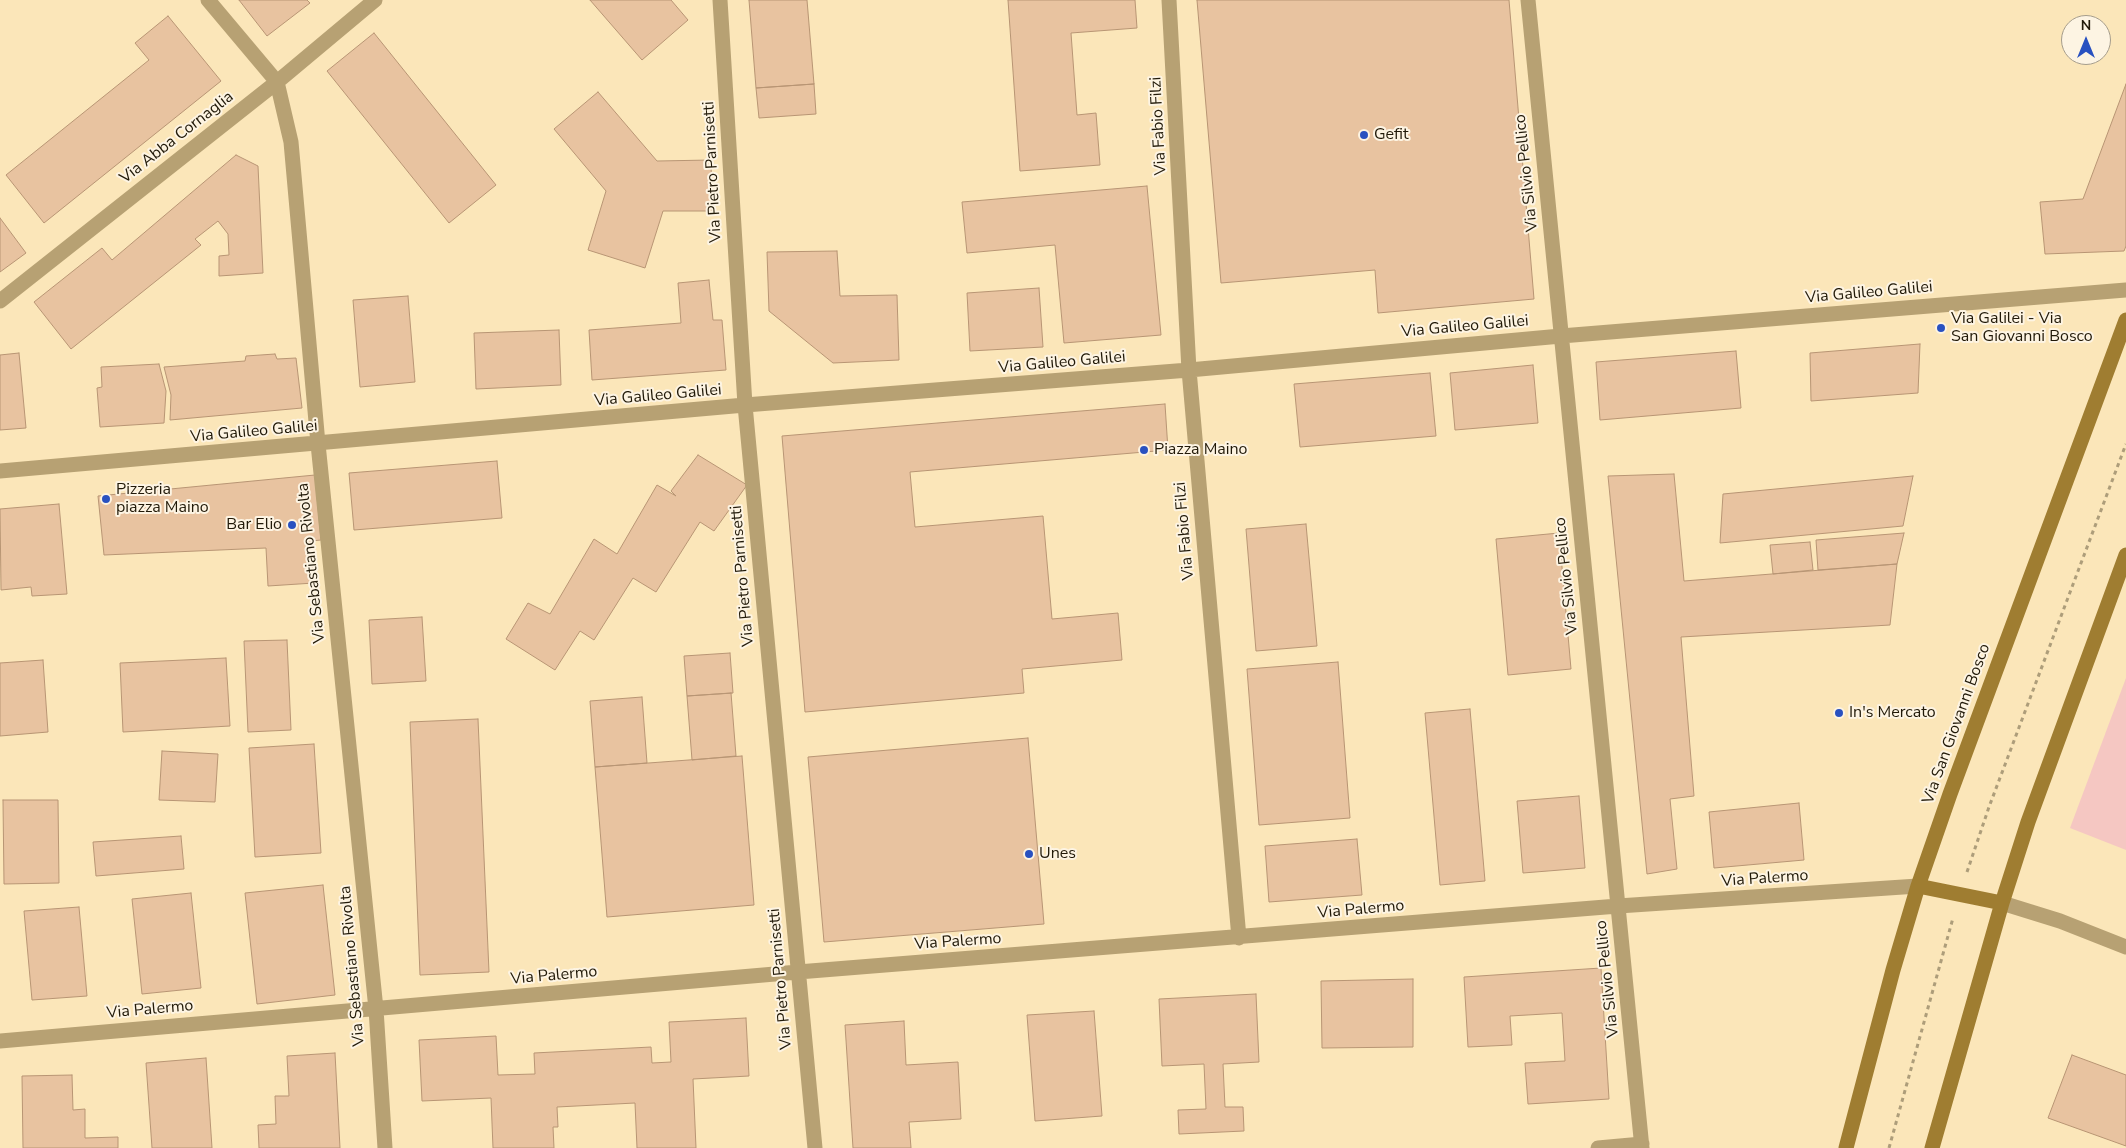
<!DOCTYPE html>
<html>
<head>
<meta charset="utf-8">
<style>
	body { margin:0 }
	#map { position:relative; width:2126px; height:1148px; overflow:hidden; background:#fbe6b9; font-family:"Nunito Sans",sans-serif }
	canvas { display:block }
	.north { position:absolute; left:2061px; top:15px; width:50px; height:50px; box-sizing:border-box; background:#fdf4e3; border:1px solid #a59c8b; border-radius:50%; rotate:0deg; font-size:14px; font-weight:700; line-height:20px; text-align:center; color:#211908 }
	.north::after { content:''; display:block; margin:auto; width:18px; height:22px; background:#2951c0; clip-path:polygon(50% 0,100% 100%,50% 72%,0 100%) }
</style>
</head>
<body>
<div id="map">
<canvas width="2126" height="1148"></canvas>
<div class="north">N</div>
</div>
<script>
const g = document.querySelector('canvas').getContext('2d');
g.lineJoin = 'round';
function paint(path, color) { g.fillStyle = color; g.fill(path, 'evenodd'); }
const shape = rows => new Path2D(rows.map(r => 'M' + r).join(''));
function trace(path, color, width, dash) { g.strokeStyle = color; g.lineWidth = width; g.lineCap = dash ? 'butt' : 'round'; g.setLineDash(dash || []); g.stroke(path); }
function label(font, color, halo, rows, align = 'center') {
  g.font = font + ' "Nunito Sans",sans-serif'; g.lineWidth = 4; g.setLineDash([]); g.textBaseline = 'middle'; g.strokeStyle = halo; g.fillStyle = color; for (const [text, x, y, turn = 0] of rows) {
    g.save(); g.translate(x, y); g.rotate((+turn || 0) * Math.PI / 180); g.textAlign = isNaN(turn) ? turn : align; if (halo) g.strokeText(text, 0, 0); g.fillText(text, 0, 0); g.restore();
  }
}
paint(shape([
	[2126,678,2126,850,2070,828]
]), '#f5c7c2');
const building = shape([
	[239,0,307,0,310,3,267,36,239,0],
	[590,0,671,0,688,20,642,60,590,0],
	[749,0,807,0,814,84,756,88,749,0],
	[1008,0,1135,0,1137,28,1071,33,1077,115,1096,113,1100,165,1020,171,1008,0],
	[1197,0,1509,0,1534,299,1378,313,1375,270,1221,283,1197,0],
	[168,16,221,81,44,223,6,175,149,60,135,43,168,16],
	[374,33,496,185,449,223,327,71,374,33],
	[814,84,816,114,759,118,756,88,814,84],
	[2126,84,2126,246,2124,251,2045,254,2040,202,2083,199,2126,84],
	[598,92,657,161,711,160,712,211,663,211,645,268,588,250,606,191,554,129,598,92],
	[236,155,258,166,263,273,219,276,219,256,229,255,228,234,218,221,195,239,201,245,71,349,34,302,102,248,112,260,236,155],
	[1147,186,1161,335,1064,343,1055,245,967,253,962,202,1147,186],
	[0,218,26,253,0,272,0,218],
	[837,251,840,296,897,295,899,360,833,363,769,311,767,252,837,251],
	[709,280,713,320,722,320,726,370,592,380,589,330,681,323,678,283,709,280],
	[1039,288,1043,347,970,351,967,293,1039,288],
	[408,296,415,382,360,387,353,300,408,296],
	[559,330,561,385,476,389,474,333,559,330],
	[1920,344,1918,393,1811,401,1810,353,1920,344],
	[1736,351,1741,408,1600,420,1596,362,1736,351],
	[19,353,26,428,0,430,0,355,19,353],
	[275,354,277,359,296,358,302,408,170,420,171,395,164,367,245,361,246,356,275,354],
	[159,364,166,391,164,423,100,427,97,388,102,387,101,367,159,364],
	[1533,365,1538,423,1455,430,1450,373,1533,365],
	[1430,373,1436,436,1300,447,1294,384,1430,373],
	[1165,404,1168,450,910,472,915,527,1043,516,1052,619,1118,613,1122,660,1022,669,1024,693,805,712,782,436,1165,404],
	[698,455,747,485,714,531,700,522,656,592,633,578,594,640,580,631,555,670,506,639,528,603,550,614,594,539,617,554,657,485,676,496,671,491,698,455],
	[497,461,502,518,354,530,349,473,497,461],
	[1674,474,1684,581,1897,564,1890,625,1681,637,1694,796,1670,799,1677,869,1647,874,1608,476,1674,474],
	[315,475,321,540,311,541,314,583,268,586,266,548,104,555,98,496,315,475],
	[1913,476,1903,526,1720,543,1723,494,1913,476],
	[59,504,67,594,32,596,31,587,1,590,0,509,59,504],
	[1306,524,1317,646,1256,651,1246,529,1306,524],
	[1559,533,1571,669,1508,675,1496,539,1559,533],
	[1904,533,1897,564,1818,570,1816,540,1904,533],
	[1810,542,1813,570,1773,574,1770,545,1810,542],
	[422,617,426,681,372,684,369,620,422,617],
	[287,640,291,730,248,732,244,641,287,640],
	[730,653,733,693,687,696,684,656,730,653],
	[226,658,230,726,123,732,120,663,226,658],
	[43,660,48,732,0,736,0,663,43,660],
	[1338,662,1350,818,1259,825,1247,669,1338,662],
	[731,693,736,756,692,760,687,696,731,693],
	[642,697,647,763,595,767,590,701,642,697],
	[1470,709,1485,881,1440,885,1425,713,1470,709],
	[478,719,489,972,420,975,410,722,478,719],
	[1028,738,1044,924,824,942,808,757,1028,738],
	[314,744,321,853,255,857,249,748,314,744],
	[162,751,218,754,215,802,159,800,162,751],
	[742,756,754,905,607,917,595,767,742,756],
	[1579,796,1585,868,1523,873,1517,801,1579,796],
	[3,800,58,800,59,883,4,884,3,800],
	[1799,803,1804,860,1714,868,1709,812,1799,803],
	[181,836,184,869,96,876,93,842,181,836],
	[1357,839,1362,895,1269,902,1265,846,1357,839],
	[323,885,335,995,257,1004,245,893,323,885],
	[191,893,201,988,142,994,132,899,191,893],
	[79,907,87,996,32,1000,24,911,79,907],
	[1601,968,1609,1099,1528,1104,1525,1063,1565,1061,1562,1013,1510,1016,1512,1045,1468,1047,1464,977,1601,968],
	[1413,979,1413,1047,1322,1048,1321,981,1413,979],
	[1256,994,1259,1062,1223,1064,1225,1107,1243,1107,1244,1131,1179,1134,1178,1110,1206,1109,1204,1064,1162,1066,1159,999,1256,994],
	[1094,1011,1102,1116,1035,1121,1027,1015,1094,1011],
	[746,1018,749,1076,693,1079,696,1148,637,1148,635,1103,557,1107,558,1127,553,1127,554,1148,493,1148,491,1098,422,1101,419,1040,496,1036,498,1075,535,1074,534,1053,651,1047,652,1063,671,1062,669,1022,746,1018],
	[904,1021,906,1065,958,1062,961,1119,909,1122,911,1148,853,1148,845,1025,904,1021],
	[335,1053,340,1148,259,1148,258,1125,276,1124,275,1096,289,1096,287,1056,335,1053],
	[2072,1055,2126,1075,2126,1146,2048,1118,2072,1055],
	[206,1058,212,1148,152,1148,146,1063,206,1058],
	[72,1075,73,1110,85,1109,85,1138,118,1137,118,1148,23,1148,22,1076,72,1075]
]);
paint(building, '#e8c3a0');
trace(building, '#b89574', 1);
trace(shape([
	[1967,872,1989,807,2126,444],
	[1889,1148,1953,918]
]), '#ad9d7a', 3, [4, 4]);
trace(shape([
	[208,0,277,82,291,142,318,444,376,1009,385,1148],
	[720,0,745,405,815,1148],
	[1169,0,1189,370,1239,938],
	[1528,0,1642,1148],
	[0,301,277,82,375,0],
	[0,471,745,405,1189,370,1561,336,2126,290],
	[2002,903,2060,921,2126,947],
	[0,1041,798,972,1618,906,1918,886],
	[1598,1148,1642,1144]
]), '#b7a173', 15);
trace(shape([
	[1918,886,2002,903],
	[1846,1148,1893,970,1918,886,1950,794,2126,320],
	[1932,1148,2002,903,2028,822,2126,555]
]), '#9f7d31', 15);
for (const [x, y, r, color] of [
	[1364,135,5,"#2951c0"],
	[1941,328,5,"#2951c0"],
	[1144,450,5,"#2951c0"],
	[106,499,5,"#2951c0"],
	[292,525,5,"#2951c0"],
	[1839,713,5,"#2951c0"],
	[1029,854,5,"#2951c0"]
]) { const dot = new Path2D(); dot.arc(x, y, r, 0, 2 * Math.PI); g.fillStyle = color; g.fill(dot); trace(dot, '#fdf4e3', 2); }
label('16px', '#211908', '#fdf4e3', [
	["Via Fabio Filzi",1159,126,-93],
	["Via Abba Cornaglia",177,138,-38],
	["Via Pietro Parnisetti",713,172,-93],
	["Via Silvio Pellico",1527,173,-96],
	["Via Galileo Galilei",1869,293,-5],
	["Via Galileo Galilei",1465,327,-5],
	["Via Galileo Galilei",1062,363,-5],
	["Via Galileo Galilei",658,396,-5],
	["Via Galileo Galilei",254,432,-5],
	["Via Fabio Filzi",1185,531,-95],
	["Via Sebastiano Rivolta",312,563,-96],
	["Via Pietro Parnisetti",743,576,-95],
	["Via Silvio Pellico",1567,576,-96],
	["Via San Giovanni Bosco",1957,724,-70],
	["Via Palermo",1765,879,-4],
	["Via Palermo",1361,910,-5],
	["Via Palermo",958,942,-4],
	["Via Sebastiano Rivolta",353,966,-95],
	["Via Palermo",554,976,-5],
	["Via Pietro Parnisetti",781,979,-95],
	["Via Silvio Pellico",1608,979,-96],
	["Via Palermo",150,1010,-5]
]);
label('16px', '#211908', '#fdf4e3', [
	["Gefit",1374,135],
	["Via Galilei - Via",1951,319],
	["San Giovanni Bosco",1951,337],
	["Piazza Maino",1154,450],
	["Pizzeria",116,490],
	["piazza Maino",116,508],
	["Bar Elio",282,525,"right"],
	["In's Mercato",1849,713],
	["Unes",1039,854]
], 'left');
</script>
</body>
</html>
